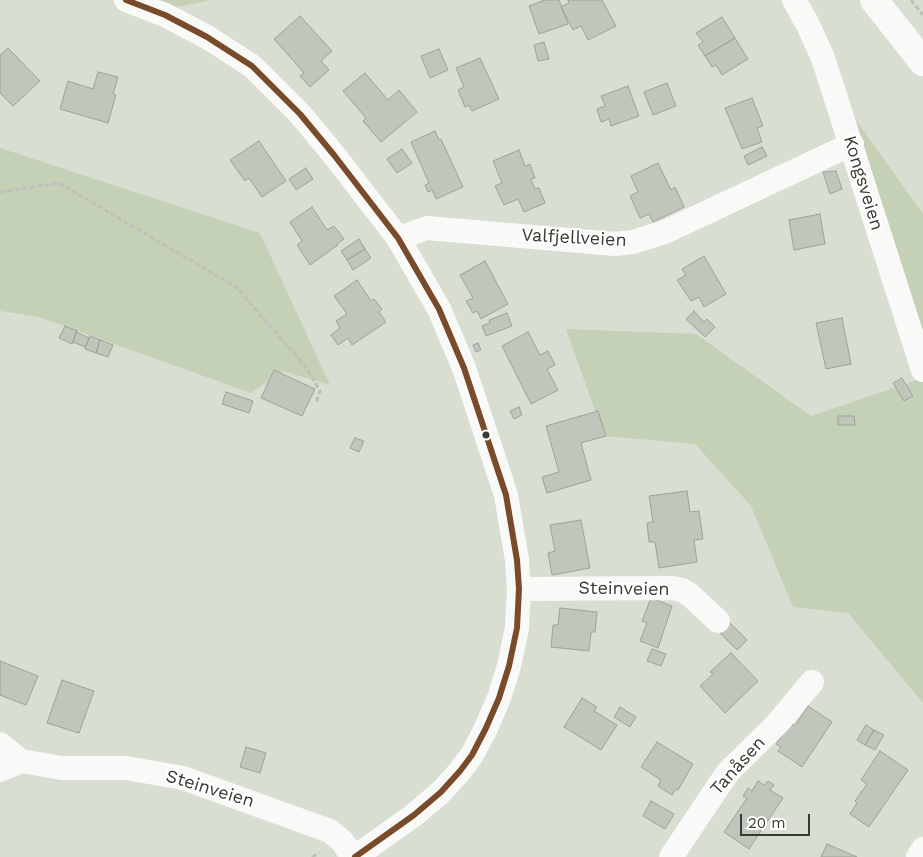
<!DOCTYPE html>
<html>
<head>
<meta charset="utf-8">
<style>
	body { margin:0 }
	#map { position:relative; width:923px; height:857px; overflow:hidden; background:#d8ded1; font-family:"Work Sans",sans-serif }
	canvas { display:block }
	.scale { position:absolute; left:740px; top:814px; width:70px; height:22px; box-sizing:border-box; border:2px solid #373b31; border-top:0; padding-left:6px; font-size:15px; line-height:18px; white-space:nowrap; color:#373b31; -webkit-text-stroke:4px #fff; paint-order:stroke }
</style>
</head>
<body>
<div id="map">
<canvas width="923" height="857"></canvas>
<div class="scale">20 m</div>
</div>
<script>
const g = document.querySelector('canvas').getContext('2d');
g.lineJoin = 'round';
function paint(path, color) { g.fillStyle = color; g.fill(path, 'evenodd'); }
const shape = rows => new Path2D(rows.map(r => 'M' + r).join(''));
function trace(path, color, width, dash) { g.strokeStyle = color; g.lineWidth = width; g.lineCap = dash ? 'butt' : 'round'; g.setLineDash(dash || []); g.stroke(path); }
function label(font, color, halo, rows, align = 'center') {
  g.font = font + ' "Work Sans",sans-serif'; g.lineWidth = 4; g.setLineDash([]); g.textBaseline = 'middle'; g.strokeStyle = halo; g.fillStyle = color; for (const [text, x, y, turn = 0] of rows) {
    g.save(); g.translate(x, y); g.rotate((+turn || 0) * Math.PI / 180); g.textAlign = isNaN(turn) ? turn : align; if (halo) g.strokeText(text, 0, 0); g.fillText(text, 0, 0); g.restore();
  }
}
paint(shape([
	[136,0,212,0,161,10],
	[841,99,923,214,923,377],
	[0,148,260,233,330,385,283,371,251,393,39,317,0,311],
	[566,329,696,334,811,416,923,378,923,703,848,613,793,607,751,506,695,444,604,436]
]), '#c5d1b6');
const building = shape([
	[545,0,559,0,568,24,539,34,529,6,545,0],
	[568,0,602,0,616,26,588,40,581,26,573,30,561,7,569,3,568,0],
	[300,16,332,51,321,61,329,70,310,87,300,76,304,73,274,39,300,16],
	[722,17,735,38,705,56,698,45,703,42,696,33,722,17],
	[735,38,748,59,722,75,716,65,712,67,705,56,735,38],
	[544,42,549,59,538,61,534,45,544,42],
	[8,48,40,81,13,106,0,93,0,55,8,48],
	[439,49,448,70,430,78,421,56,439,49],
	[480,58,499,99,472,111,469,105,465,107,458,90,464,87,456,68,480,58],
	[98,72,118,77,113,94,116,95,108,123,60,109,68,81,93,89,98,72],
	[365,73,388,100,399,90,417,112,381,142,363,121,366,118,343,91,365,73],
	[667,83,676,106,653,115,644,92,667,83],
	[628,86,639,116,611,126,609,119,601,122,597,109,605,106,601,96,628,86],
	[752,98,763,126,757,128,762,142,742,149,725,108,752,98],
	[435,131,439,140,441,139,463,187,436,199,432,190,428,192,425,185,429,183,411,142,435,131],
	[259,141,286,181,262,197,249,178,245,181,230,160,259,141],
	[762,147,767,156,748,165,744,156,762,147],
	[402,149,412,163,397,173,387,159,402,149],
	[519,150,525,166,530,164,535,178,531,179,535,189,539,188,545,203,524,212,518,199,504,205,495,186,502,183,493,161,519,150],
	[658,163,671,190,675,187,684,207,653,222,649,214,640,218,630,196,638,192,631,176,658,163],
	[306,168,313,179,296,190,289,179,306,168],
	[836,171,842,189,830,194,823,172,836,171],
	[312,207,327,230,334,226,344,239,337,244,338,245,310,265,297,245,302,241,290,222,312,207],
	[820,214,825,244,794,250,789,220,820,214],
	[359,239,365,249,347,260,341,251,359,239],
	[365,249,371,258,353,270,347,260,365,249],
	[704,256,726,294,704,307,699,297,691,301,677,280,686,275,682,269,704,256],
	[485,261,508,304,481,319,477,311,473,313,466,301,473,298,460,275,485,261],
	[357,280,371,301,374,299,382,309,379,312,386,322,352,345,348,338,338,345,331,335,340,328,336,321,347,314,334,296,357,280],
	[694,311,704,322,707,319,715,327,705,337,686,319,694,311],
	[507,313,512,326,486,336,482,326,490,323,489,320,507,313],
	[842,318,851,364,826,369,816,323,842,318],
	[65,326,77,331,72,344,59,338,65,326],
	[76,332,89,338,85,347,73,342,76,332],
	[528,332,540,355,548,351,555,365,547,369,558,390,531,404,502,346,528,332],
	[90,336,100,340,96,353,85,349,90,336],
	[100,340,113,345,108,357,96,353,100,340],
	[478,343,481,350,476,352,473,345,478,343],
	[274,370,315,389,302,416,261,398,274,370],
	[902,378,913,396,904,401,893,383,902,378],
	[226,392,253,401,249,413,222,404,226,392],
	[519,407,522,415,514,419,510,411,519,407],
	[598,411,606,436,581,443,591,480,547,493,542,477,559,472,546,426,598,411],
	[838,416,854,416,855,425,838,425,838,416],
	[355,438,364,441,359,452,350,448,355,438],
	[687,491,690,512,699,511,703,539,694,540,697,562,659,568,655,542,649,542,647,523,653,522,649,496,687,491],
	[581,520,590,568,552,575,548,553,555,551,550,525,581,520],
	[651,598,672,606,658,648,640,641,647,623,642,621,651,598],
	[560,608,597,612,595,632,591,632,589,651,551,647,553,625,558,625,560,608],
	[728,621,747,640,737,650,718,631,728,621],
	[652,649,666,654,661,666,647,661,652,649],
	[731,653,758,681,725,713,700,686,713,674,710,672,731,653],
	[0,661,38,676,26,705,0,695,0,661],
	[62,680,94,691,79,733,47,723,62,680],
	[582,698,597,707,594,711,617,725,601,750,564,727,582,698],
	[808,706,832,722,802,767,778,751,781,747,776,744,790,723,795,726,808,706],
	[620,707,636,717,630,727,614,717,620,707],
	[866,725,874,730,865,745,857,740,866,725],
	[874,730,884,735,875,750,865,745,874,730],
	[657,742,693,764,678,790,676,789,672,795,658,786,661,780,641,767,657,742],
	[246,747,266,753,260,773,240,767,246,747],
	[880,751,908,770,869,827,850,814,857,803,855,801,867,784,861,780,880,751],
	[758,781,764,785,768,781,774,785,770,790,783,798,749,849,724,832,747,798,743,796,748,788,752,791,758,781],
	[651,801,674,814,665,829,643,816,651,801],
	[827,844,857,857,821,857,827,844]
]);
paint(building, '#c1c6bc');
trace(building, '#9da297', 1);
trace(shape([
	[911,0,923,15],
	[0,192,59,183,236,287,305,366,320,391,316,403],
	[312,857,319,853]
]), '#bec0bc', 3, [5, 2.5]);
trace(shape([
	[126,0,165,15,207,37,252,66,300,114,334,155,398,238,439,309,464,368,506,495,517,560,519,589,517,628,509,666,499,698,486,728,472,755,460,771,441,792,414,815,355,857],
	[794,0,807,23,823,58,923,370],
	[398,238,427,228,615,244,633,242,665,232,852,144],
	[519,589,672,588,682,590,690,595,718,621],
	[0,744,21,761,62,768,126,768,183,778,330,831,342,841,353,857],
	[0,770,21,761],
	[671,857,728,772,777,724,812,682],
	[918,857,923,849]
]), '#f9faf8', 24);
trace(shape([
	[874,0,923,62]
]), '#f9faf8', 28);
trace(shape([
	[126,0,165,15,207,37,252,66,300,114,334,155,398,238,439,309,464,368,506,495,517,560,519,589,517,628,509,666,499,698,486,728,472,755,460,771,441,792,414,815,355,857]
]), '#7a4b2a', 6);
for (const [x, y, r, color] of [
	[486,435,4.5,"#373b31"]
]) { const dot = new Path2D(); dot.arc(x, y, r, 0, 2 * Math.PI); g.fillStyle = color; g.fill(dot); trace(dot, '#fff', 2); }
label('18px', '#373b31', '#fff', [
	["Kongsveien",863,183,73],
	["Valfjellveien",574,238,3],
	["Steinveien",624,589,1],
	["Tanåsen",738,766,-48],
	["Steinveien",210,789,17]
]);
</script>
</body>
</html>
